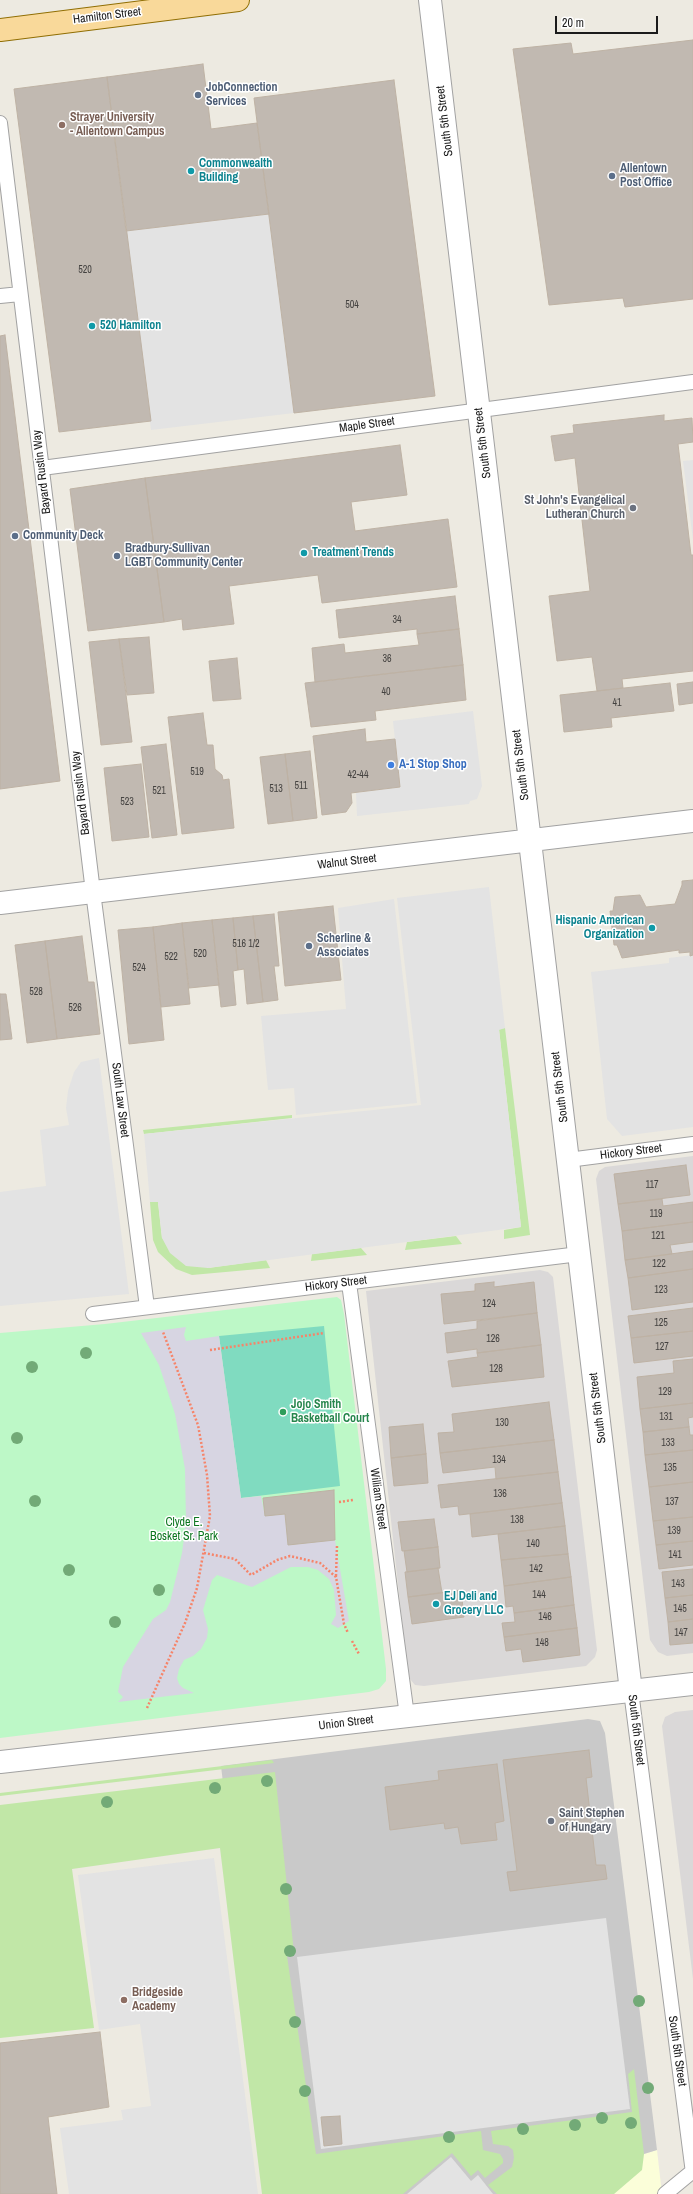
<!DOCTYPE html>
<html>
<head>
<meta charset="utf-8">
<style>
	body { margin:0 }
	#map { position:relative; width:693px; height:2194px; overflow:hidden; background:#edeae1; font-family:"Archivo Narrow",sans-serif }
	canvas { display:block }
	.scale { position:absolute; left:555px; top:16px; width:103px; height:18px; box-sizing:border-box; border:2px solid #1b1b1b; border-top:0; padding-left:5px; font-size:12px; line-height:14px; white-space:nowrap; color:#1b1b1b; -webkit-text-stroke:3px #fff; paint-order:stroke }
</style>
</head>
<body>
<div id="map">
<canvas width="693" height="2194"></canvas>
<div class="scale">20 m</div>
</div>
<script>
const g = document.querySelector('canvas').getContext('2d');
g.lineJoin = 'round';
function paint(path, color) { g.fillStyle = color; g.fill(path, 'evenodd'); }
const shape = rows => new Path2D(rows.map(r => 'M' + r).join(''));
function trace(path, color, width, dash) { g.strokeStyle = color; g.lineWidth = width; g.lineCap = dash ? 'butt' : 'round'; g.setLineDash(dash || []); g.stroke(path); }
function label(font, color, halo, rows, align = 'center') {
  g.font = font + ' "Archivo Narrow",sans-serif'; g.lineWidth = 3; g.setLineDash([]); g.textBaseline = 'middle'; g.strokeStyle = halo; g.fillStyle = color; for (const [text, x, y, turn = 0] of rows) {
    g.save(); g.translate(x, y); g.rotate((+turn || 0) * Math.PI / 180); g.textAlign = isNaN(turn) ? turn : align; if (halo) g.strokeText(text, 0, 0); g.fillText(text, 0, 0); g.restore();
  }
}
paint(shape([
	[693,1156,693,1653,667,1656,658,1652,650,1640,596,1179,599,1171,605,1167],
	[540,1270,548,1272,553,1277,597,1650,595,1657,586,1666,424,1686,415,1685,410,1679,407,1667,366,1291],
	[693,1710,693,1979,662,1726,665,1717,675,1712]
]), '#dad8d8');
paint(shape([
	[657,2150,662,2194,584,2194,644,2154]
]), '#fbfed9');
paint(shape([
	[588,1719,600,1721,605,1733,657,2150,644,2154,583,2194,272,2194,221,1766]
]), '#c9c9c9');
paint(shape([
	[505,1028,530,1235,504,1239,504,1230,521,1227,499,1029],
	[292,1115,292,1118,144,1134,143,1130],
	[150,1202,158,1202,162,1238,208,1268,266,1260,270,1268,192,1275,176,1269,158,1252,153,1240],
	[456,1236,462,1244,405,1250,407,1242],
	[361,1248,367,1255,311,1261,312,1254],
	[272,1760,274,1763,0,1796,0,1793],
	[275,1772,294,1953,287,1956,316,2154,481,2131,483,2150,500,2154,503,2159,503,2163,485,2178,478,2170,471,2176,452,2153,403,2194,262,2194,220,1848,72,1869,94,2028,0,2038,0,1805],
	[634,2069,644,2154,642,2170,614,2194,497,2194,488,2185,512,2167,514,2158,513,2150,508,2146,493,2144,491,2131,632,2112,628,2074]
]), '#c1e7a7');
paint(shape([
	[337,1297,341,1300,344,1314,386,1669,386,1681,379,1689,369,1692,0,1738,0,1333,105,1324]
]), '#bdf8c7');
paint(shape([
	[324,1326,340,1486,241,1498,219,1336]
]), '#80dbc0');
paint(shape([
	[269,214,294,413,151,430,126,231],
	[693,460,693,540,683,461],
	[473,711,482,786,477,799,470,801,469,804,357,816,356,793,400,787,393,721],
	[489,887,505,1028,499,1030,521,1227,208,1268,186,1266,170,1253,162,1238,158,1202,150,1202,144,1134,421,1105,397,898],
	[394,899,417,1103,296,1115,294,1088,268,1090,261,1016,346,1009,338,908],
	[693,955,693,1127,622,1136,607,1119,591,972,669,963,669,958],
	[99,1058,129,1294,0,1306,0,1192,46,1186,40,1130,69,1125,66,1108,68,1091,74,1072,81,1062],
	[214,1858,258,2194,69,2194,60,2128,123,2120,121,2110,151,2106,140,2024,99,2030,78,1875],
	[606,1918,630,2109,321,2149,297,1957],
	[451,2157,471,2181,478,2175,493,2194,407,2194]
]), '#e3e3e3');
paint(shape([
	[186,1327,184,1335,186,1341,219,1336,241,1498,261,1496,265,1516,285,1514,288,1545,335,1540,349,1621,338,1628,331,1624,336,1615,334,1590,329,1579,318,1570,308,1567,291,1567,252,1587,217,1575,212,1580,203,1610,208,1629,207,1638,201,1649,193,1656,184,1660,179,1669,177,1678,179,1684,183,1688,194,1693,118,1702,123,1697,118,1692,123,1667,153,1619,166,1610,170,1602,182,1553,186,1522,185,1469,175,1414,159,1365,141,1333]
]), '#d7d5e2');
const building = shape([
	[693,40,693,299,625,307,623,298,549,305,513,49,571,43,573,54,693,40],
	[203,64,211,129,257,123,269,214,126,231,107,77,203,64],
	[107,77,151,421,59,432,14,89,107,77],
	[394,80,435,396,294,413,254,98,394,80],
	[5,335,60,781,0,789,0,336,5,335],
	[664,415,664,421,692,418,693,442,678,444,691,555,693,555,693,671,622,679,623,688,597,691,592,657,557,661,549,596,590,591,575,458,555,461,551,436,574,433,573,425,664,415],
	[400,445,407,495,351,502,355,531,448,519,457,587,322,603,318,575,229,586,234,624,183,630,182,619,164,622,145,478,400,445],
	[145,478,164,622,88,631,70,489,145,478],
	[455,596,459,629,417,634,417,629,339,638,336,610,455,596],
	[459,629,463,665,315,682,312,648,344,644,345,653,419,645,417,634,459,629],
	[149,637,154,693,127,695,119,639,149,637],
	[119,639,132,742,101,745,89,642,119,639],
	[237,658,241,699,213,701,209,661,237,658],
	[463,665,466,700,375,711,376,720,311,727,305,683,463,665],
	[693,682,693,703,679,705,677,684,693,682],
	[670,683,674,711,611,718,612,727,564,732,560,695,670,683],
	[203,713,207,745,213,745,215,769,222,775,223,780,229,779,234,828,182,834,168,717,203,713],
	[365,729,366,742,395,739,400,787,351,793,352,803,346,812,322,815,313,736,365,729],
	[166,744,177,835,152,838,141,747,166,744],
	[310,751,317,818,293,821,285,754,310,751],
	[285,754,293,821,268,824,260,757,285,754],
	[141,764,149,837,112,841,104,768,141,764],
	[693,880,693,955,690,956,690,952,679,953,679,950,622,958,617,945,614,945,610,911,613,911,615,897,640,895,646,907,675,904,682,885,682,881,693,880],
	[333,906,341,980,285,986,278,912,333,906],
	[274,914,279,966,274,966,278,1000,263,1002,253,916,274,914],
	[253,916,263,1002,247,1004,244,969,238,970,233,918,253,916],
	[233,918,238,970,233,971,236,1005,221,1007,212,920,233,918],
	[212,920,219,985,189,988,182,923,212,920],
	[182,923,190,1004,161,1007,153,927,182,923],
	[153,927,164,1040,129,1044,118,930,153,927],
	[82,936,88,982,94,982,100,1034,57,1039,45,941,82,936],
	[45,941,57,1039,27,1043,15,945,45,941],
	[0,994,6,994,12,1039,0,1040,0,994],
	[686,1165,690,1195,618,1204,614,1174,686,1165],
	[662,1199,663,1206,693,1202,693,1222,622,1231,618,1204,662,1199],
	[693,1222,693,1242,670,1245,672,1254,625,1260,622,1231,693,1222],
	[693,1251,693,1269,628,1278,625,1260,693,1251],
	[693,1269,693,1302,632,1310,628,1278,693,1269],
	[494,1282,494,1287,534,1282,537,1313,444,1324,441,1294,475,1291,475,1284,494,1282],
	[693,1308,693,1331,631,1338,628,1316,693,1308],
	[537,1313,541,1345,477,1353,477,1349,447,1353,445,1333,477,1329,477,1321,537,1313],
	[693,1331,693,1356,634,1363,631,1338,693,1331],
	[541,1345,544,1377,452,1387,448,1361,478,1357,477,1353,541,1345],
	[693,1359,693,1403,640,1409,637,1377,674,1373,673,1361,693,1359],
	[549,1402,554,1440,440,1453,438,1433,454,1432,452,1414,549,1402],
	[693,1403,693,1417,688,1418,689,1427,643,1432,640,1409,693,1403],
	[423,1424,426,1454,391,1458,389,1427,423,1424],
	[689,1427,690,1435,693,1435,693,1450,645,1455,643,1432,689,1427],
	[554,1440,558,1472,496,1479,495,1467,443,1473,440,1453,554,1440],
	[693,1450,693,1482,649,1487,645,1455,693,1450],
	[426,1454,428,1483,394,1486,391,1458,426,1454],
	[558,1472,562,1503,459,1515,458,1506,441,1508,438,1485,558,1472],
	[693,1482,693,1517,653,1521,649,1487,693,1482],
	[334,1490,335,1540,288,1545,285,1514,265,1516,263,1498,334,1490],
	[562,1503,565,1526,472,1537,470,1514,562,1503],
	[693,1517,693,1541,656,1545,653,1521,693,1517],
	[434,1519,438,1547,402,1551,398,1522,434,1519],
	[565,1526,568,1554,501,1560,498,1534,565,1526],
	[693,1541,693,1565,659,1569,656,1545,693,1541],
	[438,1547,440,1568,407,1572,404,1551,438,1547],
	[568,1554,571,1577,504,1586,501,1560,568,1554],
	[438,1568,442,1593,408,1597,405,1572,438,1568],
	[693,1569,693,1595,665,1598,662,1572,693,1569],
	[571,1577,574,1605,514,1613,513,1606,506,1607,504,1586,571,1577],
	[461,1590,464,1617,412,1624,408,1597,461,1590],
	[693,1595,693,1619,668,1622,665,1598,693,1595],
	[574,1605,577,1628,504,1637,502,1623,515,1622,514,1613,574,1605],
	[693,1619,693,1643,670,1645,668,1622,693,1619],
	[577,1628,580,1655,523,1662,521,1649,506,1651,504,1637,577,1628],
	[589,1750,592,1777,586,1778,596,1865,605,1865,607,1879,510,1891,507,1872,517,1871,503,1760,589,1750],
	[497,1764,504,1821,495,1823,497,1840,461,1844,458,1827,445,1829,444,1823,390,1830,385,1787,439,1780,438,1771,497,1764],
	[100,2032,109,2107,48,2117,57,2194,0,2194,0,2043,100,2032],
	[340,2116,342,2144,324,2146,321,2117,340,2116]
]);
paint(building, '#c1b9b1');
trace(building, '#beb2a4', 1);
const service = shape([
	[0,123,93,892,147,1307],
	[0,296,20,294],
	[42,468,693,382],
	[568,1160,693,1144],
	[349,1283,407,1716],
	[93,1314,579,1254],
	[631,1691,693,2173],
	[665,2194,693,2171]
]);
const minor = shape([
	[430,0,631,1691],
	[0,903,693,821]
]);
const tertiary = shape([
	[0,1762,693,1684]
]);
const primary = shape([
	[0,30,238,0]
]);
trace(service, '#a2a2a2', 16);
trace(minor, '#a2a2a2', 24);
trace(tertiary, '#a2a2a2', 24);
trace(primary, '#906e03', 24);
trace(shape([
	[210,1350,324,1333],
	[339,1502,353,1500],
	[204,1553,235,1559,251,1575,277,1560,290,1556,320,1563,336,1577,344,1624,348,1633],
	[336,1576,337,1546],
	[352,1641,359,1654],
	[147,1708,185,1623,197,1588,210,1516,207,1475,198,1425,163,1332]
]), '#f68469', 2.5, [2, 2]);
trace(service, '#fff', 14);
trace(minor, '#fff', 22);
trace(tertiary, '#fff', 22);
trace(primary, '#f9d99a', 22);
g.fillStyle = '#72aa77';
for (const [x, y] of [
	[86,1353],
	[32,1367],
	[17,1438],
	[35,1501],
	[69,1570],
	[159,1590],
	[115,1622],
	[267,1781],
	[215,1788],
	[107,1802],
	[286,1889],
	[290,1951],
	[639,2001],
	[295,2022],
	[648,2088],
	[305,2091],
	[602,2118],
	[631,2123],
	[575,2125],
	[523,2129],
	[449,2137]
]) { g.beginPath(); g.arc(x, y, 6, 0, 2 * Math.PI); g.fill(); }
for (const [x, y, r, color] of [
	[198,95,4,"#5c6f8a"],
	[62,125,4,"#8d6e63"],
	[191,171,4,"#0f9aa8"],
	[612,176,4,"#5c6f8a"],
	[92,326,4,"#0f9aa8"],
	[633,508,4,"#6b7280"],
	[15,536,4,"#5c6f8a"],
	[304,553,4,"#0f9aa8"],
	[117,556,4,"#5c6f8a"],
	[391,765,4,"#3f7fe0"],
	[652,928,4,"#0f9aa8"],
	[309,946,4,"#5c6f8a"],
	[283,1412,4,"#2e9e5b"],
	[436,1604,4,"#0f9aa8"],
	[551,1821,4,"#6b7280"],
	[124,2000,4,"#8d6e63"]
]) { const dot = new Path2D(); dot.arc(x, y, r, 0, 2 * Math.PI); g.fillStyle = color; g.fill(dot); trace(dot, '#fff', 1.5); }
label('10px', '#444240', null, [
	["520",85,270],
	["504",352,305],
	["34",397,620],
	["36",387,659],
	["40",386,692],
	["41",617,703],
	["519",197,772],
	["42-44",358,775],
	["511",301,786],
	["513",276,789],
	["521",159,791],
	["523",127,802],
	["516 1/2",246,944],
	["520",200,954],
	["522",171,957],
	["524",139,968],
	["528",36,992],
	["526",75,1008],
	["117",652,1185],
	["119",656,1214],
	["121",658,1236],
	["122",659,1264],
	["123",661,1290],
	["124",489,1304],
	["125",661,1323],
	["126",493,1339],
	["127",662,1347],
	["128",496,1369],
	["129",665,1392],
	["131",666,1417],
	["130",502,1423],
	["133",668,1443],
	["134",499,1460],
	["135",670,1468],
	["136",500,1494],
	["137",672,1502],
	["138",517,1520],
	["139",674,1531],
	["140",533,1544],
	["141",675,1555],
	["142",536,1569],
	["143",678,1584],
	["144",539,1595],
	["145",680,1609],
	["146",545,1617],
	["147",681,1633],
	["148",542,1643]
]);
label('12px', '#1b1b1b', '#fff', [
	["Hamilton Street",107,16,-7],
	["South 5th Street",445,121,-97],
	["Maple Street",367,425,-8],
	["South 5th Street",483,443,-97],
	["Bayard Rustin Way",42,472,-97],
	["South 5th Street",521,765,-97],
	["Bayard Rustin Way",81,793,-97],
	["Walnut Street",347,862,-7],
	["South 5th Street",560,1087,-97],
	["South Law Street",120,1100,83],
	["Hickory Street",631,1152,-7],
	["Hickory Street",336,1284,-7],
	["South 5th Street",598,1408,-97],
	["William Street",378,1499,82],
	["Union Street",346,1723,-7],
	["South 5th Street",636,1730,83],
	["South 5th Street",677,2051,82]
]);
label('bold 12px', '#4e5e75', '#fff', [
	["JobConnection",206,88],
	["Services",206,102],
	["Allentown",620,169],
	["Post Office",620,183],
	["Community Deck",23,536],
	["Bradbury-Sullivan",125,549],
	["LGBT Community Center",125,563],
	["Scherline &",317,939],
	["Associates",317,953]
], 'left');
label('bold 12px', '#785e54', '#fff', [
	["Strayer University",70,118],
	["- Allentown Campus",70,132],
	["Bridgeside",132,1993],
	["Academy",132,2007]
], 'left');
label('bold 12px', '#0d838f', '#fff', [
	["Commonwealth",199,164],
	["Building",199,178],
	["520 Hamilton",100,326],
	["Treatment Trends",312,553],
	["Hispanic American",644,921,"right"],
	["Organization",644,935,"right"],
	["EJ Deli and",444,1597],
	["Grocery LLC",444,1611]
], 'left');
label('bold 12px', '#5b616d', '#fff', [
	["St John's Evangelical",625,501],
	["Lutheran Church",625,515],
	["Saint Stephen",559,1814,"left"],
	["of Hungary",559,1828,"left"]
], 'right');
label('bold 12px', '#366cbe', '#fff', [
	["A-1 Stop Shop",399,765]
], 'left');
label('bold 12px', '#27864d', '#fff', [
	["Jojo Smith",291,1405],
	["Basketball Court",291,1419]
], 'left');
label('12px', '#0d7620', '#fff', [
	["Clyde E.",184,1523],
	["Bosket Sr. Park",184,1537]
]);
</script>
</body>
</html>
